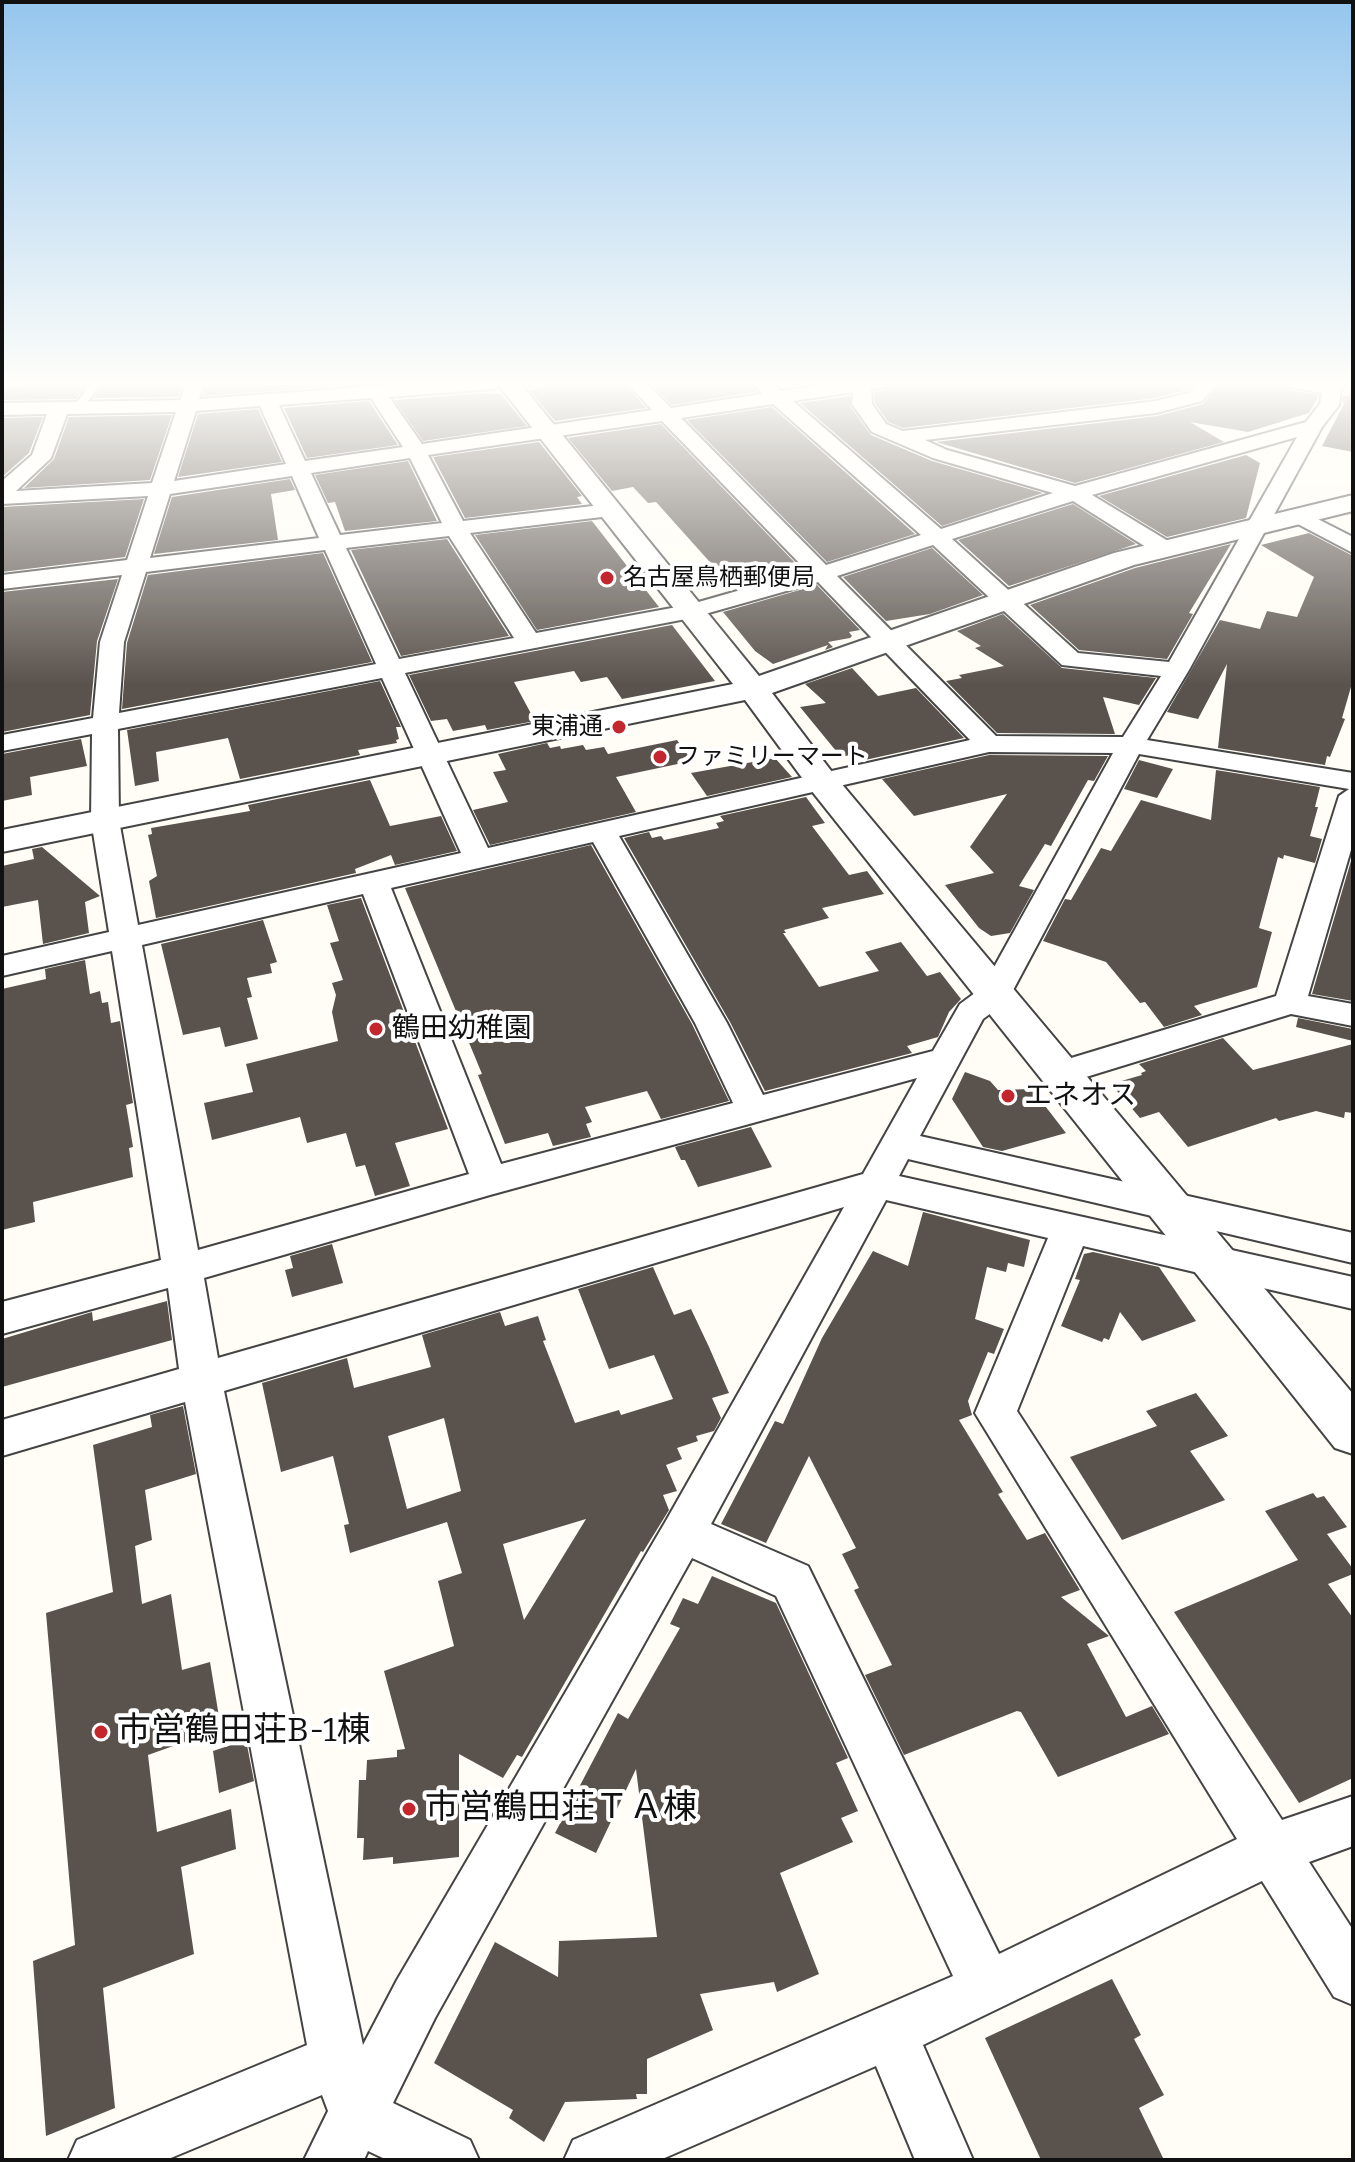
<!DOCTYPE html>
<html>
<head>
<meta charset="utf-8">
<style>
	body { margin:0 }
	#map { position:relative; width:1355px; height:2162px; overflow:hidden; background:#fffdf5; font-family:Bitter,serif }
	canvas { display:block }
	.frame { position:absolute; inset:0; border:4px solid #111; pointer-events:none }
</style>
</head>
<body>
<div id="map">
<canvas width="1355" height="2162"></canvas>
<div class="frame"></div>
</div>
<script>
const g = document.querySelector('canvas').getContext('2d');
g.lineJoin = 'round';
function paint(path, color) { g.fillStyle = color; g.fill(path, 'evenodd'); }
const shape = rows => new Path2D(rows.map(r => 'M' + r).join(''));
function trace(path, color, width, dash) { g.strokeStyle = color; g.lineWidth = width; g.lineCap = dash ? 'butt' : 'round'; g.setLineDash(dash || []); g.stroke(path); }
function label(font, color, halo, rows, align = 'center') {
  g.font = font + ' Bitter,"Noto Sans JP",serif'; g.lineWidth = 8; g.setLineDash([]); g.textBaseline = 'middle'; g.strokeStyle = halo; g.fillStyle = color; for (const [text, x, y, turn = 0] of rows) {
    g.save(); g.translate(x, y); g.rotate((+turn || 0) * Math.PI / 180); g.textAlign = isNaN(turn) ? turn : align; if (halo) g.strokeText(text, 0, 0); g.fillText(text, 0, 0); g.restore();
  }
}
paint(shape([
	[28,383,88,383,76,399,2,400,2,388,24,387],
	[104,383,183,383,178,397,94,398],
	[207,383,265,383,265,385,385,383,203,396],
	[549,383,624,383,646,408,555,421,529,390,552,386],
	[650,383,760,383,754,388,756,392,672,405],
	[889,383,1195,383,1187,390,1155,398,903,428,888,422,875,403,874,392,884,390],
	[1221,383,1274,383,1286,385,1289,390,1319,395,1309,413,1248,432,1190,422,1224,442,1075,483,936,442,1157,416,1203,404],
	[1353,386,1353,452,1322,446,1345,402,1342,403,1343,396,1348,396],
	[484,393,501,394,527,426,423,441,394,400],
	[850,396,850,406,871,435,932,461,1043,493,942,526,800,403],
	[369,401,398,445,307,458,284,408],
	[772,407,915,534,827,562,687,420],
	[258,409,282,462,178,477,198,414],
	[172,415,150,480,24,488,54,459,69,417],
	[43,417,29,453,2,477,2,418],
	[661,424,801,569,734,589,656,502,648,503,633,487,612,491,568,438],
	[539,442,582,496,577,497,582,504,465,518,433,457],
	[1246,455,1260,463,1246,518,1167,537,1099,496],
	[408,461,437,521,345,531,335,502,328,503,315,475],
	[290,479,295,490,271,494,278,540,154,554,172,497],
	[144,499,125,557,2,572,2,507],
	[1073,504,1136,544,1009,586,958,540],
	[592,521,659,607,537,630,475,535],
	[1309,533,1353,556,1353,680,1342,718,1345,719,1330,757,1327,756,1325,765,1218,748,1227,664,1198,719,1167,712,1220,620,1260,629,1267,611,1297,617,1314,577,1261,545],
	[447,539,509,636,401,656,351,550],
	[1231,544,1189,613,1193,614,1167,659,1079,650,1030,605,1135,568],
	[932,548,983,595,930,614,886,621,843,577],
	[323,553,372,662,122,709,127,643,148,575],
	[118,579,97,641,90,715,2,732,2,592],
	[817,585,860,630,849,632,852,636,850,638,828,642,833,647,825,650,828,645,773,664,755,651,723,612],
	[1003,614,1062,668,1156,678,1139,705,1103,697,1115,734,997,733,946,681,962,678,959,675,1004,666,975,648,981,646,957,631],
	[672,625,715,681,622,699,607,677,581,682,574,671,514,682,535,721,487,730,485,725,453,731,447,719,431,721,409,675],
	[852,668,878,696,916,688,964,738,865,760,859,753,841,757,800,707,826,703,805,684],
	[380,681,401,727,396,727,399,739,396,740,397,743,358,750,360,755,240,779,228,738,156,752,159,781,135,786,127,730],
	[81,739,87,766,30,777,32,795,2,801,2,754],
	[677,740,692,761,616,777,636,812,490,845,473,810,508,802,493,772,506,770,498,754,547,743,550,748,560,746,561,749,583,745,586,750,604,747,608,754],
	[989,755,1108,756,1094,781,1088,780,1051,846,1045,844,1019,886,1034,890,1010,933,991,936,979,928,945,885,994,873,970,847,1007,794,914,816,882,779],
	[775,758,792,777,707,796,691,773],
	[1139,760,1173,769,1157,798,1124,789],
	[1216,770,1320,787,1315,807,1318,807,1310,836,1322,839,1315,863,1284,855,1283,859,1278,857,1259,928,1272,932,1257,987,1194,1006,1202,1015,1164,1027,1145,1002,1140,1003,1106,962,1043,941,1065,899,1071,900,1101,848,1111,851,1141,800,1211,820],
	[370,780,390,826,441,816,457,851,395,865,391,855,355,869,356,873,156,918,149,881,157,876,148,835,152,834,151,828,250,811,248,805],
	[806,797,825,823,812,826,849,875,867,871,884,894,822,908,829,918,784,930,786,933,783,933,819,987,879,971,865,952,901,942,927,976,940,972,961,999,949,1012,938,1037,907,1046,912,1053,765,1091,730,1022,624,838,649,832,652,838,661,836,664,840,719,828,716,823,724,821,720,816],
	[591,845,692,1024,729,1101,661,1119,647,1091,585,1107,592,1122,586,1124,591,1137,553,1146,548,1133,505,1144,478,1075,482,1074,405,888],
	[42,847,100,896,85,902,89,933,43,944,38,900,2,907,2,866,34,859,32,849],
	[1353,854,1353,1001,1312,994],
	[361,898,448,1129,395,1143,410,1186,375,1196,365,1165,356,1167,346,1133,307,1143,300,1117,212,1140,204,1103,253,1092,246,1064,338,1041,332,1012,336,995,332,983,343,980,330,943,339,941,327,905],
	[263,920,277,962,270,964,272,973,247,978,252,997,247,998,258,1039,225,1047,220,1027,183,1035,161,944],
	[85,960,90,994,100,991,102,1003,108,1002,111,1023,120,1021,133,1103,126,1105,133,1147,129,1148,133,1177,33,1202,35,1222,2,1230,2,989,46,979,45,969],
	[1298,1018,1353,1029,1353,1041,1296,1027],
	[1223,1038,1253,1070,1353,1044,1353,1113,1345,1112,1344,1118,1316,1111,1279,1121,1276,1118,1188,1147,1159,1112,1140,1118,1111,1084,1142,1075,1141,1073,1146,1071,1139,1064],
	[965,1072,990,1081,998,1090,1032,1089,1066,1133,1002,1151,983,1147,952,1099],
	[751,1127,772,1167,698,1187,685,1160,681,1160,675,1147],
	[923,1212,1030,1240,1024,1267,1008,1263,1006,1272,987,1267,975,1319,1004,1329,994,1354,988,1352,968,1401,972,1415,959,1420,1003,1492,998,1494,1027,1540,1045,1533,1080,1590,1061,1597,1109,1636,1087,1644,1126,1717,1152,1706,1169,1734,1058,1777,1021,1712,1017,1711,904,1755,865,1675,892,1665,854,1590,859,1588,842,1554,856,1548,809,1456,766,1543,721,1524,775,1421,783,1424,822,1338,873,1251,908,1266],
	[332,1244,343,1283,292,1297,285,1270,293,1268,290,1256],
	[1093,1252,1159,1267,1196,1321,1142,1341,1120,1312,1109,1340,1104,1338,1102,1342,1061,1326,1080,1280,1075,1279,1084,1254],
	[653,1267,674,1315,691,1309,709,1347,729,1393,712,1398,721,1418,714,1431,696,1436,698,1441,677,1448,682,1459,666,1465,677,1491,663,1495,669,1510,643,1552,641,1551,522,1757,517,1755,503,1778,459,1754,459,1857,393,1864,393,1857,363,1860,364,1838,357,1838,359,1780,366,1780,367,1760,397,1757,397,1750,405,1749,384,1671,454,1646,438,1581,462,1573,447,1522,350,1553,344,1525,349,1524,333,1456,281,1472,262,1383,347,1358,354,1388,431,1367,422,1335,500,1312,505,1326,538,1316,546,1340,543,1341,575,1423,619,1410,621,1415,673,1399,654,1355,609,1369,578,1289],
	[444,1418,461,1491,407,1509,388,1436],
	[586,1519,524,1620,503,1544],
	[167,1301,172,1340,2,1387,2,1339,92,1312,93,1321],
	[1196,1393,1228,1436,1190,1451,1225,1500,1122,1540,1070,1457,1157,1426,1146,1411],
	[183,1406,196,1474,145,1490,152,1540,135,1546,142,1604,171,1594,182,1670,210,1662,221,1729,148,1755,157,1832,231,1809,236,1849,181,1867,194,1954,103,1988,115,2108,46,2136,33,1961,75,1945,46,1613,113,1592,93,1445,152,1427,150,1415],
	[1313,1493,1317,1498,1324,1496,1347,1527,1327,1534,1353,1569,1353,1574,1328,1584,1353,1618,1353,1778,1299,1803,1174,1612,1298,1560,1265,1511],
	[712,1576,776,1603,848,1758,836,1763,858,1811,841,1818,853,1842,780,1873,819,1974,777,1992,774,1982,700,1994,713,2030,647,2059,647,2094,636,2094,637,2099,565,2102,544,2142,509,2118,513,2110,434,2063,495,1942,558,1977,559,1941,657,1937,636,1769,596,1853,555,1833,618,1713,628,1719,680,1628,670,1624,683,1598,698,1604],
	[246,1740,254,1781,219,1793,213,1751],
	[1112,1979,1141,2035,1134,2039,1164,2095,1139,2108,1164,2160,1041,2160,985,2038]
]), '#5a524d');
const service = shape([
	[91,383,101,383,82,410,74,410,73,408,91,383]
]);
const minor = shape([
	[186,383,204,383,199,399,423,383,503,383,494,389,389,397,422,444,652,410,627,383,646,383,671,408,762,394,757,388,765,383,773,384,781,391,841,383,886,383,884,387,871,389,872,404,886,424,903,431,1156,401,1188,393,1199,383,1218,383,1202,401,1156,413,925,440,947,450,1075,486,1306,422,1320,404,1322,393,1290,387,1288,383,1347,383,1341,390,1339,405,1322,427,1189,670,1147,740,1353,773,1353,843,1308,996,1353,1004,1353,1026,1291,1014,1060,1085,1048,1081,1043,1073,1048,1065,1276,996,1339,796,1349,789,1139,754,1011,994,1006,1002,983,1019,920,1136,1353,1233,1353,1263,908,1159,899,1176,1353,1277,1353,1309,1083,1246,1017,1411,1282,1820,1353,1796,1353,1846,1309,1862,1353,1930,1353,2005,1334,1997,1262,1881,923,2045,973,2160,915,2160,876,2066,660,2160,564,2160,573,2140,953,1976,776,1596,692,1558,435,2018,393,2103,470,2140,479,2160,387,2160,368,2151,364,2160,304,2160,328,2111,322,2095,166,2160,68,2160,77,2140,307,2045,185,1402,2,1456,2,1420,179,1369,168,1288,2,1334,2,1302,161,1260,112,951,2,976,2,956,109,932,91,820,92,734,2,751,2,735,93,718,100,642,122,575,2,589,2,575,127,560,148,496,2,504,2,481,32,455,47,414,2,415,2,403,180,400,186,383],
	[853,392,852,404,872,432,933,458,1053,493,941,529,793,401,853,392],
	[371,398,403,447,305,461,279,405,371,398],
	[773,404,921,535,826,565,681,418,773,404],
	[260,406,286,464,174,481,196,411,260,406],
	[176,412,152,483,16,491,51,458,67,414,176,412],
	[662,421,807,571,688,605,536,633,470,533,610,516,621,510,610,504,463,521,428,455,662,421],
	[1297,437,1169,662,1078,653,952,539,1073,501,1157,554,1173,554,1176,549,1173,544,1092,495,1297,437],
	[410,458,442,523,340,535,311,473,410,458],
	[292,476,319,538,150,558,170,494,292,476],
	[449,536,514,638,399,659,346,548,449,536],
	[933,545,1062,665,1161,676,1123,737,996,736,837,576,933,545],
	[325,550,376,664,119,713,124,642,146,572,325,550],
	[818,582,970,740,488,848,405,673,691,618,818,582],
	[382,678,461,853,138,925,119,820,118,729,382,678],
	[989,752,1113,753,983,987,960,1004,933,1051,763,1095,727,1023,619,836,989,752],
	[593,842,695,1023,733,1103,501,1164,391,888,593,842],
	[363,894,469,1174,198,1250,142,945,363,894],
	[917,1078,863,1174,218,1358,204,1278,490,1195,917,1078],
	[886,1200,1048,1238,975,1413,1237,1839,999,1954,808,1566,711,1524,886,1200],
	[844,1207,667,1519,397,1980,363,2045,224,1391,844,1207],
	[1302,511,1353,537,1353,553,1294,522,1291,517,1302,511]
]);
const tertiary = shape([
	[497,383,520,383,759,676,1114,553,1353,495,1353,511,1134,565,772,693,835,776,1353,1394,1353,1454,1335,1448,811,790,745,700,2,852,2,830,733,684,497,383]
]);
trace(service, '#444', 4);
trace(minor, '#444', 4);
trace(tertiary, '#444', 4);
paint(service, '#fff');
paint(minor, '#fff');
paint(tertiary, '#fff');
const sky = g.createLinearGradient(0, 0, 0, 685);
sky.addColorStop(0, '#95c6ee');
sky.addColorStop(0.56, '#fffefa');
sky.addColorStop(1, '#fffefa00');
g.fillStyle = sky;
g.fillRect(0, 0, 1355, 685);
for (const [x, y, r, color] of [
	[607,578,8,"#c4262e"],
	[619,727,8,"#c4262e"],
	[660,757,8,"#c4262e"],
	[376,1029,8,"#c4262e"],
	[1008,1096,8,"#c4262e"],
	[101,1732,8,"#c4262e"],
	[409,1809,8,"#c4262e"]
]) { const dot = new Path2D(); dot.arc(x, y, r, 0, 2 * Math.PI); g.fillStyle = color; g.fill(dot); trace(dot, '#fff', 3); }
label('24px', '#111', '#fff', [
	["名古屋鳥栖郵便局",623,578],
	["東浦通",603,727,"right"],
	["ファミリーマート",676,757]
], 'left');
label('28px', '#111', '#fff', [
	["鶴田幼稚園",392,1029],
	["エネオス",1024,1096]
], 'left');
label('34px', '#111', '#fff', [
	["市営鶴田荘B-1棟",117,1732],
	["市営鶴田荘ＴＡ棟",425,1809]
], 'left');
</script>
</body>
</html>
